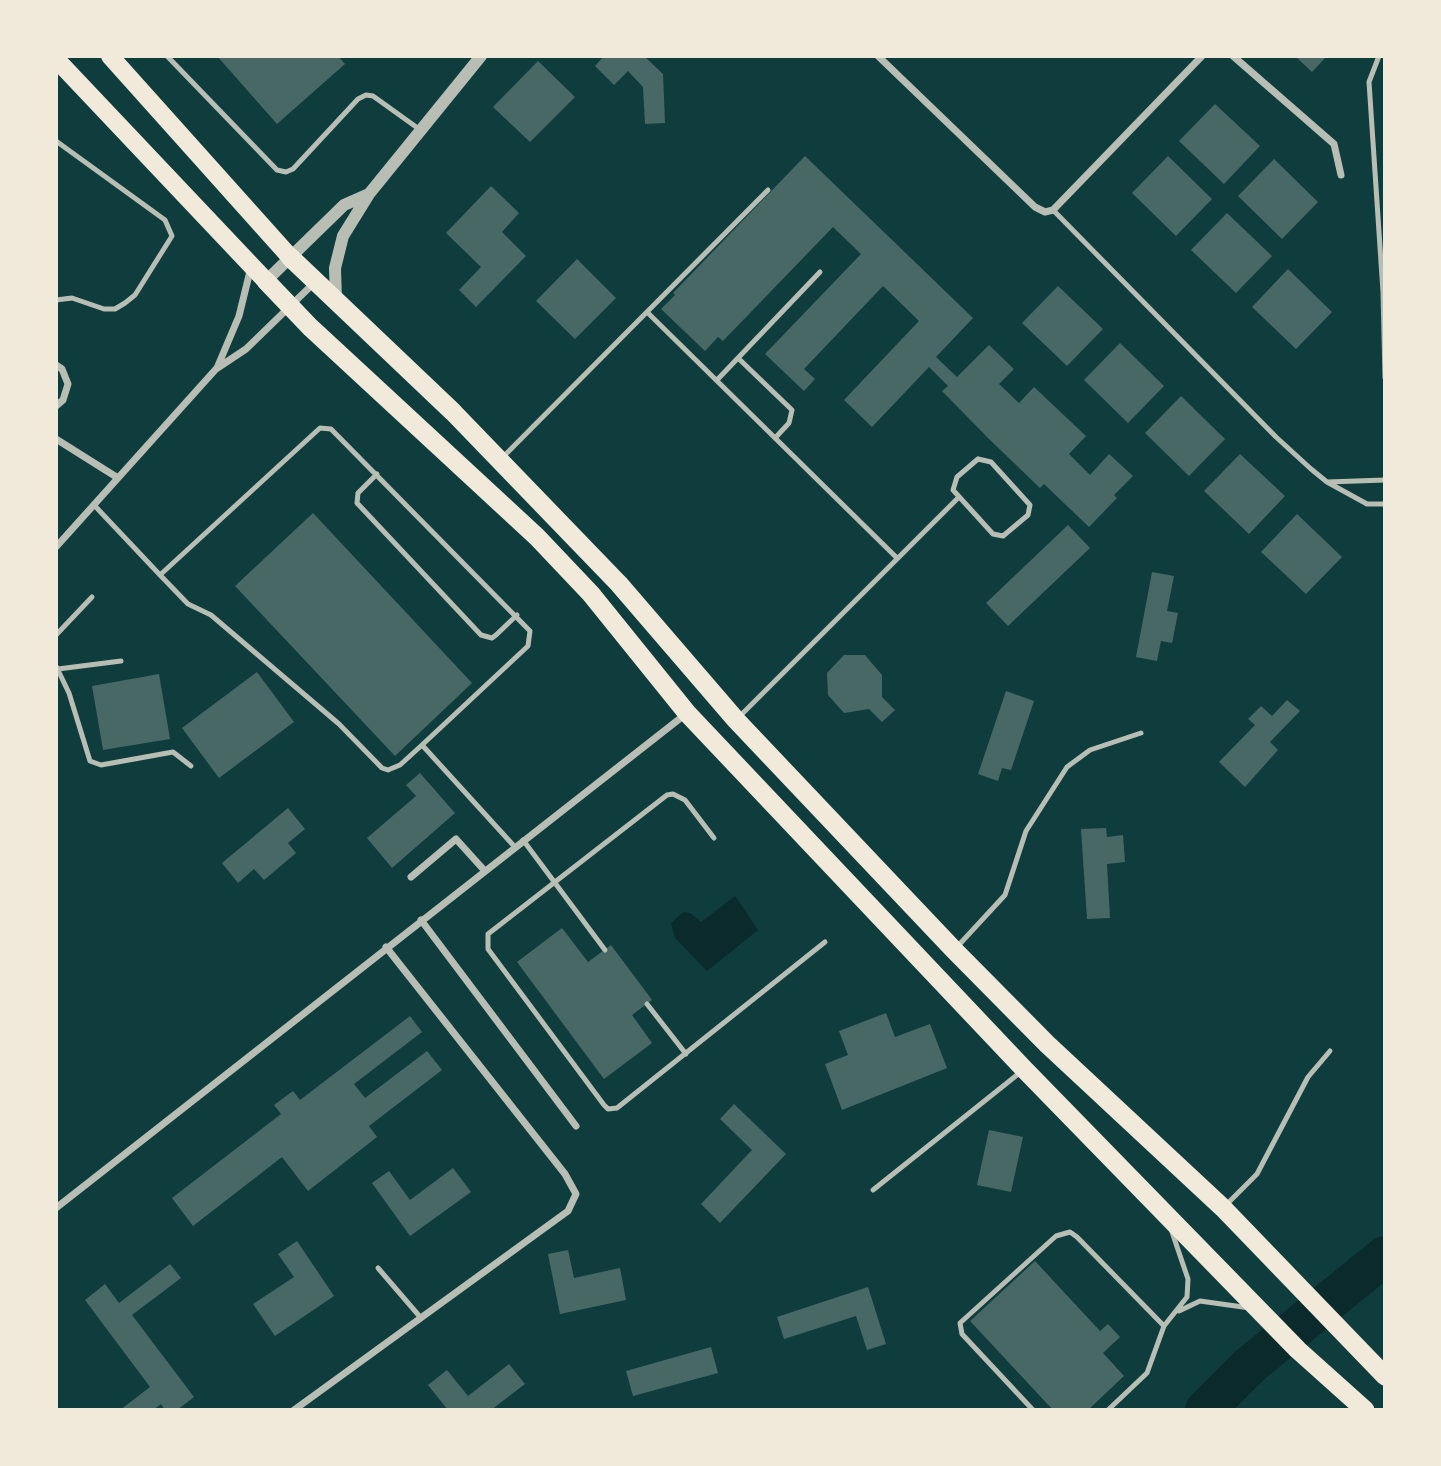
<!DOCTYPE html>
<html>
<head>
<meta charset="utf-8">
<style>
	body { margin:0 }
	#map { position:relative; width:1441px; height:1466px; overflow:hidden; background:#0f3d3e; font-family:Raleway,sans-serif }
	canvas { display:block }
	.frame { position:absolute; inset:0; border:58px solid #f1e9da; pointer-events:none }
</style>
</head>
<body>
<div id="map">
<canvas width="1441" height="1466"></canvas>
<div class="frame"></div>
</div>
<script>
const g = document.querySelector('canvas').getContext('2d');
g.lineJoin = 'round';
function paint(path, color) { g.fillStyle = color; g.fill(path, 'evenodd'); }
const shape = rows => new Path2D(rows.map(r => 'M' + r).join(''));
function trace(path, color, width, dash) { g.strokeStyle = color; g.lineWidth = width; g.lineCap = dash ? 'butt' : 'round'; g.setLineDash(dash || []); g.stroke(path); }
paint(shape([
	[735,896,758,930,707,971,675,938,671,923,683,912,690,913,701,922]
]), '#0a2a2b');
trace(shape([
	[1205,1410,1249,1366,1385,1256]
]), '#0a2a2b', 40);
paint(shape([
	[217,56,338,56,345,64,277,124],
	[604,56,644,56,663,74,665,123,645,124,643,87,628,71,614,85,595,66],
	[1295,56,1327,56,1312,72],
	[538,61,575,97,530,142,493,107],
	[1215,104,1260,146,1224,184,1179,141],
	[805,156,973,318,936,357,957,377,989,345,1014,369,999,384,1019,403,1034,387,1086,436,1069,454,1090,475,1109,454,1133,476,1114,495,1117,498,1089,527,1044,484,1040,488,989,439,942,391,948,386,929,367,872,427,844,400,919,321,883,286,804,369,815,379,804,391,765,354,861,254,833,227,723,341,718,337,705,351,661,309,675,295,673,293],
	[1168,156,1212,199,1176,236,1132,193],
	[1274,159,1318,202,1282,239,1238,196],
	[491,186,519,213,502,232,526,256,476,307,459,290,481,267,446,233],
	[1227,213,1272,256,1236,293,1191,250],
	[577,259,616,298,575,339,536,301],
	[1288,269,1332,312,1296,349,1252,307],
	[1058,286,1103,329,1067,366,1022,323],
	[1120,343,1164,386,1128,423,1084,380],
	[1181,396,1225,439,1189,476,1145,433],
	[1240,454,1285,496,1249,534,1204,491],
	[313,513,472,683,395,756,235,586],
	[1297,514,1342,557,1306,594,1261,552],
	[1068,525,1090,548,1008,626,986,603],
	[1152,572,1174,576,1167,611,1178,613,1172,643,1161,641,1157,661,1136,657],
	[844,655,865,655,882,675,882,697,895,710,882,722,869,709,844,713,828,695,827,673],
	[257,672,294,722,219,778,182,728],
	[159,674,170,739,103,750,92,686],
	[1006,691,1034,701,1011,770,1002,768,998,781,978,774],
	[1287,700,1300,711,1270,742,1278,750,1245,787,1219,762,1255,725,1248,719,1261,706,1272,716],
	[420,773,455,813,392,868,367,838,416,796,406,785],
	[288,808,305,829,288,843,296,853,264,880,254,869,238,883,222,863],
	[1106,828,1107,837,1123,835,1125,862,1107,864,1110,918,1087,919,1081,829],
	[562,928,588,962,611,945,652,1000,632,1015,652,1043,604,1079,517,962],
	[886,1013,895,1037,930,1024,947,1068,842,1110,825,1064,848,1055,839,1031],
	[410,1016,422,1032,354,1084,365,1098,427,1051,442,1070,369,1126,377,1137,308,1191,282,1157,193,1226,172,1198,281,1114,274,1105,293,1091,300,1100],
	[734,1104,786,1154,720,1223,701,1204,752,1150,720,1119],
	[989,1130,1023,1137,1011,1192,977,1185],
	[453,1168,471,1192,410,1236,372,1183,389,1171,410,1200],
	[297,1241,334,1296,275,1336,253,1304,294,1277,278,1254],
	[568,1250,574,1278,620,1268,626,1300,560,1314,548,1254],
	[1035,1261,1100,1331,1108,1324,1120,1337,1103,1353,1124,1376,1088,1410,1053,1410,970,1321],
	[170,1264,181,1278,132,1315,194,1397,177,1410,165,1410,161,1404,153,1410,120,1410,150,1387,85,1300,105,1284,119,1303],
	[868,1287,886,1344,867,1350,856,1316,784,1339,777,1317],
	[711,1347,718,1373,633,1396,626,1371],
	[509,1364,525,1384,491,1410,448,1410,428,1385,447,1370,468,1396]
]), '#486865');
trace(shape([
	[167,56,277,170,286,172,293,169,358,99,366,95,373,96,419,129],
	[1379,56,1369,82,1383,292,1385,378],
	[56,141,165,220,172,236,135,295,125,303,115,309,104,309,72,298,56,300],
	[1053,210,1276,437,1311,469,1327,482,1367,504,1385,504],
	[648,313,897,558],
	[738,358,792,410,789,423,776,437],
	[717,380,820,272],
	[502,458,768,190],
	[978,459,991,462,1030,505,1028,515,1003,536,993,534,953,490,957,477,978,459],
	[377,474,358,493,357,503,481,635,492,638,496,635,517,615],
	[1327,482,1385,480],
	[94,505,160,575],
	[56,635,92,597],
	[56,666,69,693,90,761,101,765,173,752,191,766],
	[58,669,121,661],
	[738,718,958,498],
	[422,745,528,646,530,631,331,429,320,428,160,575,188,604,211,615,339,724,382,768,388,770,400,765,422,745,514,846],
	[714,838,685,800,673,794,667,795,488,934,488,949,604,1105,608,1109,617,1108,825,942],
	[523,840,605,950],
	[956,948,1005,895,1026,831,1067,767,1090,750,1141,733],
	[647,1004,686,1054],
	[873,1190,1022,1071],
	[1225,1206,1257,1174,1308,1077,1330,1051],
	[378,1268,421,1318],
	[1179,1311,1200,1301,1250,1308],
	[1033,1410,962,1334,960,1323,1056,1236,1070,1232,1077,1237,1164,1326],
	[1108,1410,1147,1373,1164,1326,1187,1297,1188,1279,1172,1232]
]), '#b8beb3', 5);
trace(shape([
	[878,56,1035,207,1045,212,1053,210,1202,56],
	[1233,56,1334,144,1341,175],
	[56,365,62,369,68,384,63,400,56,406],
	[217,368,239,316,251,267],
	[56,439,118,478],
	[56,547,216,369,246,349,314,283],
	[411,877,456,839,484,870],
	[421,920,576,1126],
	[56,1208,687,713],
	[294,1410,568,1211,576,1194,565,1174,386,947]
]), '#b8beb3', 7);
trace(shape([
	[266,281,344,205,369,194],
	[336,301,335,268,343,236,369,194,481,56]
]), '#b8beb3', 12);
trace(shape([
	[110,56,290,257],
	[56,59,266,281]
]), '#f1e9da', 18);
trace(shape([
	[290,257,453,412,619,584,736,720,954,950,1047,1044,1223,1208,1385,1376],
	[266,281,310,327,537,537,591,594,687,713,1024,1069,1298,1350,1365,1410]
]), '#f1e9da', 19);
</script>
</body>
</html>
